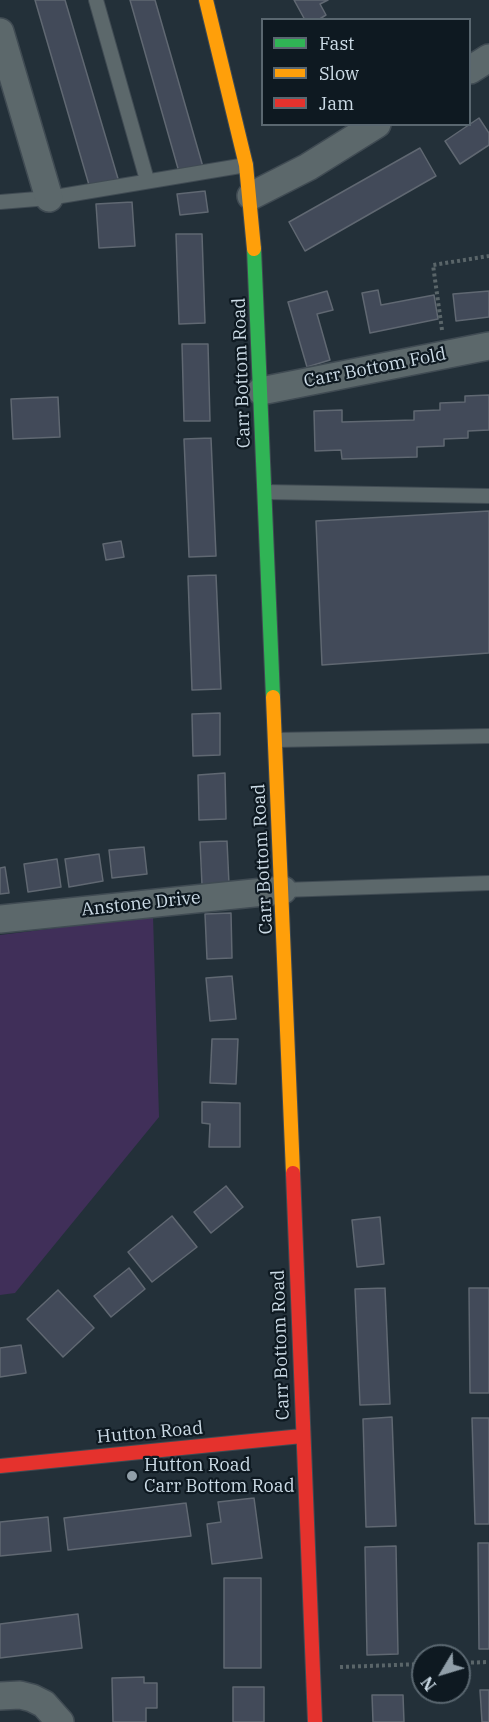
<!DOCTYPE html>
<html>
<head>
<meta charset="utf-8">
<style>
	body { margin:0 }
	#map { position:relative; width:489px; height:1722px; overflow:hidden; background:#233039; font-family:"IBM Plex Serif",serif }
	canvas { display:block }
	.legend { position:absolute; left:261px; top:18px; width:210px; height:108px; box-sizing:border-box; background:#0e1921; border:2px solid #5a6770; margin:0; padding:8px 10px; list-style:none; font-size:18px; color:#ccdbe6 }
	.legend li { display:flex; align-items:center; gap:12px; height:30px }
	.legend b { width:30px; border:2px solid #5a6770 }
	.north { position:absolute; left:411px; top:1644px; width:60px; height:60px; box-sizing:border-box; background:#0e1921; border:2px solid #5a6770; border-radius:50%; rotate:232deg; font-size:16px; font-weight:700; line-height:24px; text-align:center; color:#ccdbe6 }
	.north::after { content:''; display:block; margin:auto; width:21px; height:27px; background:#919fa9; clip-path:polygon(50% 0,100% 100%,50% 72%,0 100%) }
</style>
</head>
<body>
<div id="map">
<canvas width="489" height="1722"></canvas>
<ul class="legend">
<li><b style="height:8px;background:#30b455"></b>Fast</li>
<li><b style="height:8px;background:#ff9f0a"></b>Slow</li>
<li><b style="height:8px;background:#e5322d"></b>Jam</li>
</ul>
<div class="north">N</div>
</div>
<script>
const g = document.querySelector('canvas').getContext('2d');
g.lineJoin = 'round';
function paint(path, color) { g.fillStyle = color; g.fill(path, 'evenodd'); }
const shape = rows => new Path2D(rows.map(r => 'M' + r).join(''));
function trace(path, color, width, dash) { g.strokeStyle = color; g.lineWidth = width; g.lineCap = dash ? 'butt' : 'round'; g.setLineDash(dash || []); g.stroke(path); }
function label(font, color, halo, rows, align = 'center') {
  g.font = font + ' "IBM Plex Serif",serif'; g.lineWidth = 4.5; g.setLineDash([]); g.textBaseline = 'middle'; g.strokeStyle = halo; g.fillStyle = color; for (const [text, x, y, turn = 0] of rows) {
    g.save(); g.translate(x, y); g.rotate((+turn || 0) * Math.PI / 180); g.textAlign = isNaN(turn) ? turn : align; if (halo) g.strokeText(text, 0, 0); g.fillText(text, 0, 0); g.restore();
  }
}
paint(shape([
	[153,916,159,1117,15,1293,0,1295,0,935]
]), '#402f59');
const building = shape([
	[35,0,65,0,119,182,89,185,35,0],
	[130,0,155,0,203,167,179,172,130,0],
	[294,0,328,0,320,4,326,15,318,20,305,20,294,0],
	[479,118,489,133,489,145,460,164,445,141,479,118],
	[420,148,436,176,305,251,289,222,420,148],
	[205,191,208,212,180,215,177,194,205,191],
	[132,202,135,246,99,248,96,204,132,202],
	[176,234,202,234,205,323,179,324,176,234],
	[378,290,381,305,434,295,438,319,370,333,362,293,378,290],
	[327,291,333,310,317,314,330,360,307,367,288,302,327,291],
	[489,291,489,317,456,321,453,294,489,291],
	[182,344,208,344,210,421,184,421,182,344],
	[489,395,489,430,468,431,468,438,444,439,444,446,417,447,417,457,342,459,341,450,315,451,314,411,342,410,342,422,414,420,414,411,440,410,440,403,465,402,465,396,489,395],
	[58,397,60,437,13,439,11,399,58,397],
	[211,438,216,556,189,557,184,439,211,438],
	[489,511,489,653,322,665,316,521,489,511],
	[121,541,124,557,106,560,103,544,121,541],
	[216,575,221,689,192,690,188,576,216,575],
	[220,713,220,755,193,756,192,714,220,713],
	[225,773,226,819,199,820,198,775,225,773],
	[227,841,229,884,202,885,200,842,227,841],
	[144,847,147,874,112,878,109,850,144,847],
	[99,854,103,881,69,887,65,859,99,854],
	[57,859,61,887,28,892,24,864,57,859],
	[5,867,9,893,0,894,0,868,5,867],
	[231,913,232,958,207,959,205,914,231,913],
	[232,976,236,1019,210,1021,206,978,232,976],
	[212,1039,238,1039,236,1084,210,1083,212,1039],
	[202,1102,240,1103,240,1147,209,1147,210,1124,202,1123,202,1102],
	[226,1186,243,1207,211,1233,194,1212,226,1186],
	[172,1216,197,1247,152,1282,128,1252,172,1216],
	[380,1217,384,1264,357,1267,352,1220,380,1217],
	[129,1268,145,1289,111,1317,94,1296,129,1268],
	[385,1288,390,1404,360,1405,355,1289,385,1288],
	[469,1288,489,1288,489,1393,470,1393,469,1288],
	[58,1290,94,1328,63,1357,27,1319,58,1290],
	[21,1345,26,1373,0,1377,0,1348,21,1345],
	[392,1417,396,1526,366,1527,363,1419,392,1417],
	[472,1418,489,1418,489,1524,475,1524,472,1418],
	[254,1498,262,1558,212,1564,207,1524,221,1522,218,1502,254,1498],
	[186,1503,191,1536,68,1550,64,1518,186,1503],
	[48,1517,51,1551,0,1556,0,1522,48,1517],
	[478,1543,489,1543,489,1649,479,1649,478,1543],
	[396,1546,398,1654,367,1655,365,1547,396,1546],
	[224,1578,261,1578,261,1668,224,1668,224,1578],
	[78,1614,82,1648,0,1658,0,1624,78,1614],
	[144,1677,144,1683,157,1683,157,1708,146,1708,146,1722,113,1722,112,1678,144,1677],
	[233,1687,264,1687,264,1722,233,1722,233,1687],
	[480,1690,489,1690,489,1722,482,1722,480,1690],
	[372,1695,403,1695,404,1722,373,1722,372,1695]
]);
paint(building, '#424a59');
trace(building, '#606872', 1.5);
const lane = shape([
	[96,0,147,180],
	[0,202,49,198,246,165],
	[265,492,489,496],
	[275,740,489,736],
	[283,890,489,883]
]);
const street = shape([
	[0,32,49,198],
	[470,70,489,58],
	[251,196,308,167,377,124],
	[261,391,489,346],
	[0,919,283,890],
	[0,1696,20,1695,32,1698,44,1704,60,1722]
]);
const fast = shape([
	[254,249,273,697]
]);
const slow = shape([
	[206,0,246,165,254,249],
	[273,697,293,1173]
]);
const jam = shape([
	[293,1173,315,1722],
	[0,1466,302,1436]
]);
trace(lane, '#404b53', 16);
trace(street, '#404b53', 30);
trace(fast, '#404b53', 16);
trace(slow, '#404b53', 16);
trace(jam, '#404b53', 16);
trace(shape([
	[442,330,433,265,489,256],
	[459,1663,489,1662],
	[340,1667,423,1664]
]), '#5a6569', 4, [3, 3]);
trace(lane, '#5c686b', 14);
trace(street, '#5c686b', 27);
trace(fast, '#30b455', 14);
trace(slow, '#ff9f0a', 14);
trace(jam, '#e5322d', 14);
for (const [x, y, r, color] of [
	[132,1476,6,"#919fa9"]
]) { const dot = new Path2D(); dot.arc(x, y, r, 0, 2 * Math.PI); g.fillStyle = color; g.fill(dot); trace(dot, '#0e1921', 2); }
label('18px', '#ccdbe6', '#0e1921', [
	["Carr Bottom Fold",375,368,-11],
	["Carr Bottom Road",242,373,-92],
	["Carr Bottom Road",263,859,-93],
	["Anstone Drive",141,904,-6],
	["Carr Bottom Road",281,1345,-92],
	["Hutton Road",150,1433,-5]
]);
label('18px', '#ccdbe6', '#0e1921', [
	["Hutton Road",144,1466],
	["Carr Bottom Road",144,1487]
], 'left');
</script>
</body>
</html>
